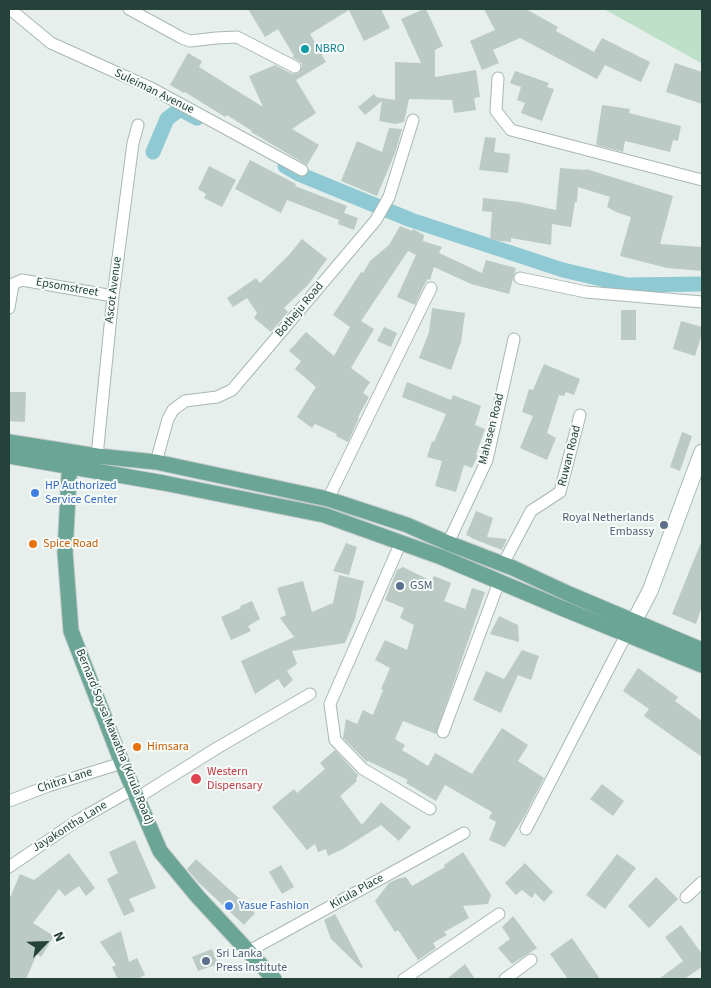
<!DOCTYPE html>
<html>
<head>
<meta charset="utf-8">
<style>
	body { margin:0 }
	#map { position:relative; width:711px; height:988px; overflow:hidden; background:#e6efeb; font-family:"Source Sans 3",sans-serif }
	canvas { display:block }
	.frame { position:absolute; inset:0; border:10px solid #24423a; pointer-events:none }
	.north { position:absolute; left:20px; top:918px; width:50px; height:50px; -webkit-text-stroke:4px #f7fbf9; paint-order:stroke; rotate:66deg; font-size:14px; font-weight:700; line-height:20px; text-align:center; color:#24423a }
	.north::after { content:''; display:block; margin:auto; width:18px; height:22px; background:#24423a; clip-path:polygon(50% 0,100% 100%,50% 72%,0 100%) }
</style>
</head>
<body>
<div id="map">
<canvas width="711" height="988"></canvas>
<div class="frame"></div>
<div class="north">N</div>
</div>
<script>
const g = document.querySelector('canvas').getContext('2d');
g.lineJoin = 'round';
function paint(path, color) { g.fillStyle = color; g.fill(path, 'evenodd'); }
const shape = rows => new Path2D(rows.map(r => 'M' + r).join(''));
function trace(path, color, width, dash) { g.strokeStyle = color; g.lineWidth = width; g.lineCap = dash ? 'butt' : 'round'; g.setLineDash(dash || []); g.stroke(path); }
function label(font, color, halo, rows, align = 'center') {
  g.font = font + ' "Source Sans 3",sans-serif'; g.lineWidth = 4; g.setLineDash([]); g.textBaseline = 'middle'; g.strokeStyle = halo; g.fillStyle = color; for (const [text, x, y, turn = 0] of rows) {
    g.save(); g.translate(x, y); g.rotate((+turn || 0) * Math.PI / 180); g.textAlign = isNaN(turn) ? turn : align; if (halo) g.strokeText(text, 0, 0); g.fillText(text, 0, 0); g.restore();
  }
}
paint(shape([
	[604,9,702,9,702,63,701,63]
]), '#bfe0c8');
trace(shape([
	[153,152,167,119,180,109,197,118],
	[285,166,299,174,411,220,563,270,627,285,702,284]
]), '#8ec9d4', 15);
paint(shape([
	[248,9,381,9,390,28,364,41,349,10,310,34,326,62,296,80,316,113,292,129,319,145,307,165,251,132,252,131,227,115,225,117,185,92,184,93,170,85,188,53,202,61,199,67,263,107,249,76,275,65,292,74,299,73,302,67,302,63,292,57,294,56,278,29,265,37],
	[424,9,426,9,443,46,435,50,435,77,476,70,480,97,474,98,476,110,454,113,452,100,409,99,404,122,395,124,379,121,382,101,365,115,358,107,374,94,376,97,395,100,395,62,421,63,401,19],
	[484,9,526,9,558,27,556,31,594,52,602,38,650,62,641,82,605,65,597,79,520,38,493,50,499,63,482,70,470,41,495,30],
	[675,63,702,72,702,104,666,92],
	[515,71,549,83,547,87,554,89,542,121,521,113,525,103,517,100,521,87,510,83],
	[602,105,630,109,629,113,681,126,678,141,673,140,670,152,625,141,623,152,596,145],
	[389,128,402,129,395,153,377,196,341,181,357,141,382,152],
	[485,137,496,138,494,152,510,154,508,173,479,170],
	[250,160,296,184,295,186,347,206,344,213,358,218,354,230,338,224,339,220,287,200,281,213,235,189],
	[209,166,236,180,222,207,204,198,206,194,198,189],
	[560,168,585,170,586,169,673,196,660,244,702,247,702,271,667,268,620,256,631,217,616,212,607,207,610,197,578,187,577,202,575,202,571,227,552,224,551,245,511,238,511,242,490,240,492,212,482,211,483,198,519,202,556,210],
	[400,226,412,231,413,229,424,235,423,241,442,247,439,253,482,273,486,260,516,268,509,294,471,284,434,267,430,280,428,279,424,285,415,305,397,297,416,255,408,251,361,321,374,329,351,368,370,382,363,393,369,397,358,417,359,418,348,442,336,436,337,434,315,424,312,428,297,417,316,387,295,369,301,361,289,351,306,332,334,356,350,327,333,315,361,272,363,273,370,261,389,245],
	[302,239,327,259,308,285,284,308,288,312,271,332,254,318,257,313,247,298,233,307,227,298,256,278,260,283,288,256],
	[432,308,465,313,461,342,451,370,419,358,429,332],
	[621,310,636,310,636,340,621,340],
	[681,321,702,327,702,334,695,356,673,349],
	[384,327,397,333,391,347,377,341],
	[544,364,580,379,574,395,566,392,564,396,559,395,547,433,556,438,547,460,520,448,533,416,522,412,529,389,533,390],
	[407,382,451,400,453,395,481,406,475,425,485,429,476,455,478,455,472,468,464,465,456,492,435,486,442,461,427,457,432,441,434,442,446,414,402,397],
	[9,392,26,392,25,422,9,421],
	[682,432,692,436,680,471,670,467],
	[476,511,493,518,487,537,507,539,502,550,471,538,471,537,466,535],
	[702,540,702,606,696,624,672,614],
	[346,543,357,547,349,575,333,571],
	[403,567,431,581,434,576,451,583,444,601,465,609,472,588,485,592,436,734,403,721,395,739,405,745,402,750,428,766,435,753,472,774,502,728,528,745,518,761,544,778,524,817,505,847,489,840,496,822,489,818,492,812,445,785,436,801,406,783,408,780,368,761,367,762,343,738,346,719,357,724,363,710,373,715,383,690,381,689,390,668,375,660,385,640,407,650,414,625,400,618,404,608,385,600,397,570],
	[339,575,364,581,355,619,345,643,292,651,297,664,287,671,293,680,284,688,278,679,255,694,241,661,294,637,280,618,286,615,277,588,303,581,312,612,333,603],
	[252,601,260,619,248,626,251,631,231,640,221,617,241,608,240,606],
	[499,616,518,625,519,642,490,634],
	[522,650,539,656,531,680,518,675,501,713,473,700,486,671,504,679],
	[638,668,678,697,675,701,702,721,702,757,644,716,649,709,623,691],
	[335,750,358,775,356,779,357,781,340,796,362,825,381,802,411,827,399,841,381,825,343,849,328,856,326,849,318,852,315,844,307,850,272,807,294,789,297,793,325,769,320,763],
	[602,784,624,801,613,816,590,799],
	[135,840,156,888,129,899,135,911,124,916,107,879,118,873,109,852],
	[463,852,491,895,488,904,463,906,469,918,444,932,447,935,433,943,436,948,418,960,398,930,395,932,375,901,389,883,397,879,406,877,412,886,445,867,444,865],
	[69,853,95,888,86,896,79,886,65,896,59,889,33,923,54,936,41,957,37,954,26,979,9,979,9,900,20,874,34,880],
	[617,854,636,868,605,909,586,895],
	[196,859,255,913,244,925,198,882,187,869],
	[525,863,553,892,544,902,535,893,532,898,522,890,516,895,505,883],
	[281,865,294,887,282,894,269,872],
	[656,877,678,899,649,928,628,906],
	[335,914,363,967,361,968,331,939,324,920],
	[513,916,537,948,512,964,498,948,510,939,502,927],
	[681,925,702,954,702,967,684,979,659,979,683,961,665,937],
	[121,931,129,962,137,958,145,975,137,979,118,979,112,967,116,965,100,942],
	[572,938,600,979,568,979,550,954],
	[212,949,218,964,198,971,192,957],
	[465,964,475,979,447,979]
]), '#bbcac4');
const street = shape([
	[10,9,51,43,151,88,302,170],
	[129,9,182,38,190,41,216,38,237,37,295,67],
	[498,78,496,111,511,130,702,180],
	[520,278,586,292,702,302],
	[9,308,13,284,22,280,113,296],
	[97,456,113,296,133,143,138,125],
	[156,462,168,419,173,410,185,401,217,397,232,390,376,220,389,197,413,120],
	[328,499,431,288],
	[401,542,330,704,335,740,363,769,430,809],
	[448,543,487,460,514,339],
	[503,564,531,511,560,492,580,415],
	[443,732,499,582],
	[137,798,217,748,310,694],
	[9,801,48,786,122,763],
	[526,829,627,633],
	[9,867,75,822,133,789],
	[686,897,702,882],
	[249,951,464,833],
	[404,979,499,914],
	[505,979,531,960]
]);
const secondary = shape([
	[628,633,650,591,702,452]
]);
const primary = shape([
	[9,442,97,456,156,462,328,499,407,525,448,543,513,568,569,594,702,650],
	[9,456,164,483,324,515,441,557,564,609,702,665],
	[70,457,65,552,71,631,122,763,160,851,198,897,274,979]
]);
trace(street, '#a8b8b2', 13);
trace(secondary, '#a4bbb3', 17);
trace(primary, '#c2cac8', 17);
trace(street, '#fff', 11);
trace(secondary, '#fff', 15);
trace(primary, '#6aa596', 15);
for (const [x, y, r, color] of [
	[305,49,5,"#0f9aa8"],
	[35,493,5,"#3f7fe0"],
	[664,525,5,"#5c6f8a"],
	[33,544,5,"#e8710a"],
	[400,586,5,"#5c6f8a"],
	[137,747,5,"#e8710a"],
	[196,779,6,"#e0444e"],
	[229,906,5,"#3f7fe0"],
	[206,961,5,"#5c6f8a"]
]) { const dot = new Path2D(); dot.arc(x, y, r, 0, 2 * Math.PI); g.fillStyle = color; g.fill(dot); trace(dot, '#f7fbf9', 2); }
label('12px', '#0d838f', '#f7fbf9', [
	["NBRO",315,49]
], 'left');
label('12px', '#24423a', '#f7fbf9', [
	["Suleiman Avenue",154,92,26],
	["Epsomstreet",67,288,10],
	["Ascot Avenue",114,290,-83],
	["Botheju Road",300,310,-50],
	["Mahasen Road",492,429,-76],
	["Ruwan Road",570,456,-76],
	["Bernard Soysa Mawatha (Kirula Road)",114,737,68],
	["Chitra Lane",65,781,-18],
	["Jayakontha Lane",70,827,-32],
	["Kirula Place",357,892,-29]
]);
label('12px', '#366cbe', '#f7fbf9', [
	["HP Authorized",45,486],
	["Service Center",45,500],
	["Yasue Fashion",239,906]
], 'left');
label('12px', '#4e5e75', '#f7fbf9', [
	["Royal Netherlands",654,518,"right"],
	["Embassy",654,532,"right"],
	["GSM",410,586],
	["Sri Lanka",216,954],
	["Press Institute",216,968]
], 'left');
label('12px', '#c56008', '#f7fbf9', [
	["Spice Road",43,544],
	["Himsara",147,747]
], 'left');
label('12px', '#be3a42', '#f7fbf9', [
	["Western",207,772],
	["Dispensary",207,786]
], 'left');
</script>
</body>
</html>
